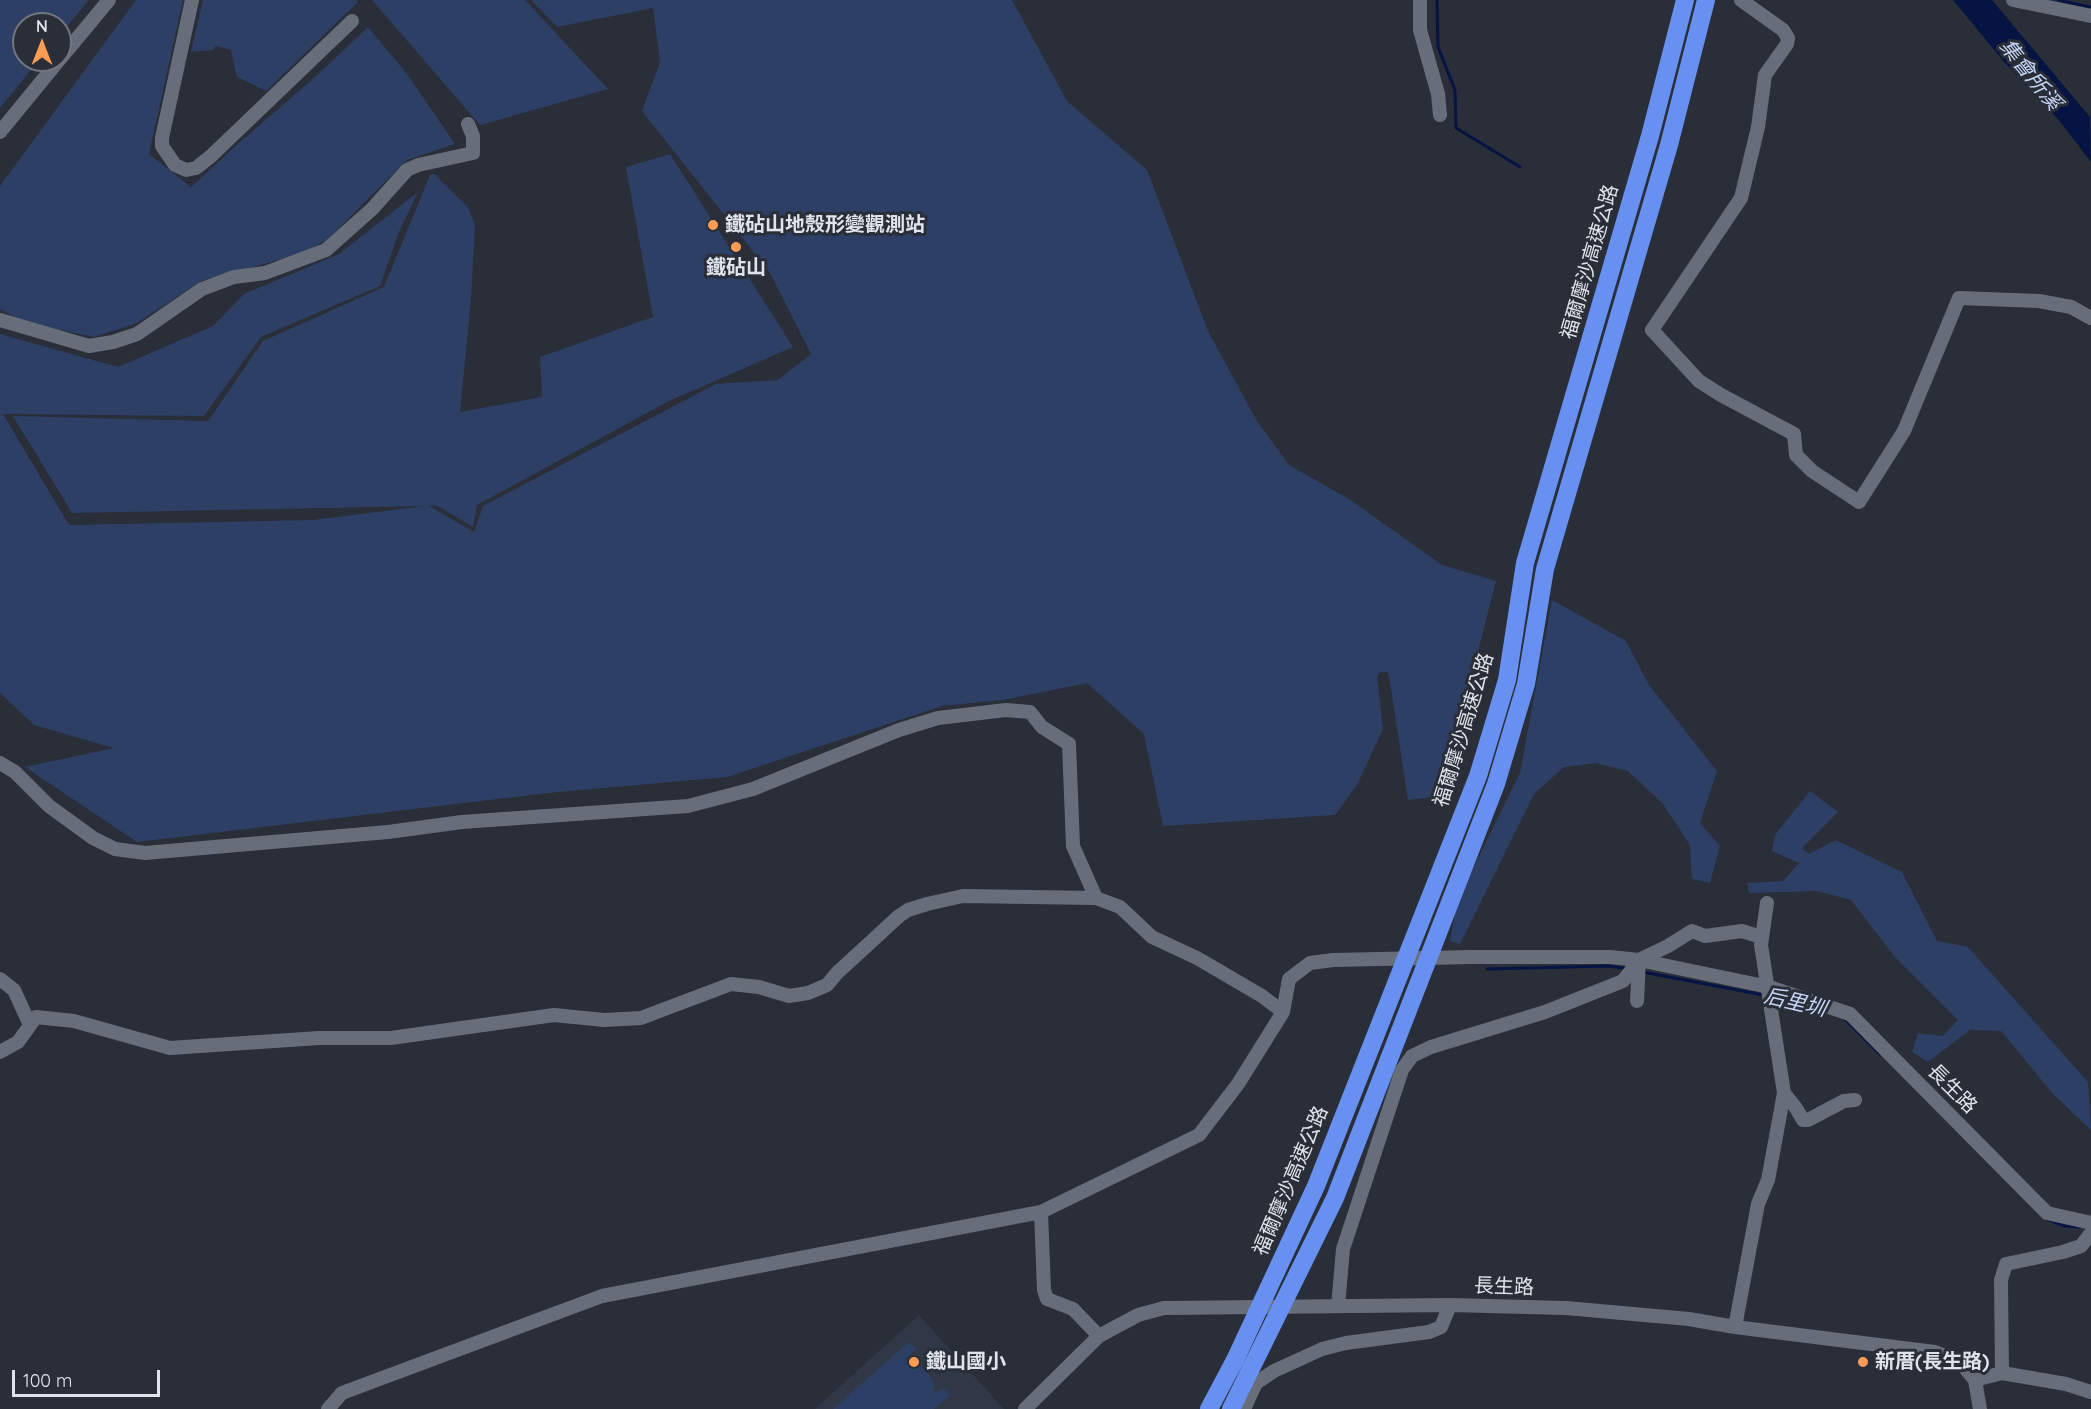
<!DOCTYPE html>
<html>
<head>
<meta charset="utf-8">
<style>
	body { margin:0 }
	#map { position:relative; width:2091px; height:1409px; overflow:hidden; background:#292e38; font-family:Quicksand,sans-serif }
	canvas { display:block }
	.north { position:absolute; left:12px; top:12px; width:60px; height:60px; box-sizing:border-box; background:#292e38; border:2px solid #72767f; border-radius:50%; rotate:0deg; font-size:16px; font-weight:700; line-height:24px; text-align:center; color:#e0e3e9 }
	.north::after { content:''; display:block; margin:auto; width:21px; height:27px; background:#fd9c55; clip-path:polygon(50% 0,100% 100%,50% 72%,0 100%) }
	.scale { position:absolute; left:12px; top:1370px; width:148px; height:27px; box-sizing:border-box; border:3px solid #e0e3e9; border-top:0; padding-left:8px; font-size:18px; line-height:21px; white-space:nowrap; color:#e0e3e9; -webkit-text-stroke:4px #292e38; paint-order:stroke }
</style>
</head>
<body>
<div id="map">
<canvas width="2091" height="1409"></canvas>
<div class="north">N</div>
<div class="scale">100 m</div>
</div>
<script>
const g = document.querySelector('canvas').getContext('2d');
g.lineJoin = 'round';
function paint(path, color) { g.fillStyle = color; g.fill(path, 'evenodd'); }
const shape = rows => new Path2D(rows.map(r => 'M' + r).join(''));
function trace(path, color, width, dash) { g.strokeStyle = color; g.lineWidth = width; g.lineCap = dash ? 'butt' : 'round'; g.setLineDash(dash || []); g.stroke(path); }
function label(font, color, halo, rows, align = 'center') {
  g.font = font + ' Quicksand,"Noto Sans TC",sans-serif'; g.lineWidth = 6; g.setLineDash([]); g.textBaseline = 'middle'; g.strokeStyle = halo; g.fillStyle = color; for (const [text, x, y, turn = 0] of rows) {
    g.save(); g.translate(x, y); g.rotate((+turn || 0) * Math.PI / 180); g.textAlign = isNaN(turn) ? turn : align; if (halo) g.strokeText(text, 0, 0); g.fillText(text, 0, 0); g.restore();
  }
}
paint(shape([
	[919,1315,1004,1409,815,1409]
]), '#303847');
paint(shape([
	[0,0,89,0,60,35,60,24,24,24,24,60,39,60,0,108],
	[136,0,183,0,149,154,191,187,240,142,313,79,368,27,407,74,455,144,407,160,327,240,301,254,203,280,137,323,94,337,24,322,0,309,0,186],
	[203,0,356,0,358,2,266,91,237,77,231,50,216,46,213,50,191,52],
	[372,0,525,0,608,89,480,125],
	[531,0,1012,0,1067,101,1147,170,1208,331,1257,421,1289,465,1349,499,1442,565,1496,581,1441,796,1408,800,1389,676,1387,672,1383,672,1379,673,1377,677,1383,729,1357,785,1335,815,1163,826,1144,734,1087,683,1003,700,942,706,727,777,548,793,137,842,25,767,114,748,34,725,0,693,0,334,118,367,213,326,244,294,339,254,418,192,399,232,380,286,261,337,204,416,3,414,69,525,313,520,425,506,72,513,13,416,208,421,263,341,384,287,430,175,434,174,467,206,475,224,471,300,460,412,542,397,540,357,653,317,626,167,670,154,793,347,669,401,477,505,473,527,436,505,429,506,474,532,483,506,716,384,778,380,811,354,770,273,642,111,660,62,653,8,557,27],
	[1552,600,1626,641,1649,685,1717,771,1700,823,1720,846,1710,883,1692,879,1690,845,1663,804,1628,771,1596,763,1564,767,1534,794,1460,944,1450,941,1458,899,1520,773],
	[1810,791,1838,812,1802,848,1809,854,1836,840,1902,872,1937,941,1968,947,2088,1082,2091,1130,2053,1094,2001,1031,1970,1030,1928,1062,1912,1052,1918,1033,1943,1036,1958,1020,1894,956,1851,900,1817,891,1749,893,1747,883,1783,881,1799,863,1772,851,1775,835],
	[909,1342,916,1349,905,1360,916,1363,926,1370,933,1382,935,1394,943,1388,950,1395,934,1409,833,1409]
]), '#2e3f65');
paint(shape([
	[1953,0,1992,0,2090,117,2091,162,2058,119,2005,63]
]), '#051443');
trace(shape([
	[1437,0,1438,47,1455,90,1456,128,1520,167],
	[2058,0,2091,7],
	[1487,969,1609,966,1628,969],
	[1643,972,1763,995],
	[1773,997,1790,1001],
	[1842,1016,1880,1054],
	[2047,1219,2065,1226,2080,1227]
]), '#051443', 3);
trace(shape([
	[192,0,162,138,162,146,175,165,186,170,196,168,210,157,352,21],
	[1420,0,1420,30,1438,94,1440,115],
	[1741,0,1783,30,1788,38,1787,44,1765,75,1758,127,1741,198,1652,330,1699,381,1721,395,1794,434,1796,455,1812,471,1859,502,1904,431,1959,298,2039,301,2071,307,2091,318],
	[2013,0,2091,16],
	[60,59,109,0],
	[0,132,59,60],
	[0,320,89,346,113,342,137,334,202,289,234,277,265,273,326,250,372,209,407,170,418,165,473,153,473,136,468,124],
	[0,763,15,772,49,806,93,838,115,849,145,853,388,832,462,822,688,806,753,789,899,730,938,718,1006,710,1030,712,1042,727,1069,744,1073,846,1096,898,1120,907,1152,937,1197,958,1262,996,1283,1012],
	[0,979,14,990,30,1025],
	[1637,1001,1639,960],
	[0,1052,18,1042,36,1017,74,1021,170,1048,319,1038,391,1038,554,1015,604,1020,641,1018,731,984,759,987,789,996,808,993,827,985,837,973,899,916,908,910,927,904,963,896,1096,898],
	[1784,1093,1796,1108,1803,1120,1808,1120,1844,1101,1855,1100],
	[1041,1212,1044,1290,1047,1299,1073,1309,1099,1336],
	[1338,1306,1343,1249,1402,1070,1412,1056,1431,1047,1545,1012,1623,981,1639,960,1668,946,1692,931,1705,936,1742,931,1761,937],
	[1735,1327,1758,1204,1768,1180,1784,1093,1761,945,1767,903],
	[2002,1373,2066,1384,2091,1392],
	[1975,1380,2002,1373,2001,1280,2006,1264,2063,1252,2081,1246,2091,1233],
	[328,1409,342,1393,602,1296,1041,1212,1199,1135,1238,1084,1283,1012,1289,979,1310,963,1333,960,1470,957,1610,957,1639,960,1769,987,1850,1014,2047,1213,2091,1223],
	[1025,1409,1099,1336,1138,1315,1164,1308,1450,1305,1566,1308,1689,1319,1735,1327,1935,1352,1960,1362,1975,1380,1980,1409],
	[1244,1409,1256,1383,1274,1371,1322,1349,1346,1343,1429,1332,1441,1327,1450,1305]
]), '#686e79', 14);
trace(shape([
	[1209,1409,1235,1360,1316,1186,1478,776,1507,680,1525,563,1650,136,1685,0],
	[1231,1409,1335,1198,1496,784,1526,684,1545,569,1669,145,1706,0]
]), '#6790f1', 18);
for (const [x, y, r, color] of [
	[713,225,6,"#fd9c55"],
	[736,247,6,"#fd9c55"],
	[914,1362,6,"#fd9c55"],
	[1863,1362,6,"#fd9c55"]
]) { const dot = new Path2D(); dot.arc(x, y, r, 0, 2 * Math.PI); g.fillStyle = color; g.fill(dot); trace(dot, '#292e38', 2); }
label('bold 20px', '#e0e3e9', '#292e38', [
	["鐵砧山地殼形變觀測站",725,225],
	["鐵砧山",736,268,"center"],
	["鐵山國小",926,1362],
	["新厝(長生路)",1875,1362]
], 'left');
label('20px', '#e0e3e9', '#292e38', [
	["福爾摩沙高速公路",1590,262,-74],
	["福爾摩沙高速公路",1464,730,-73],
	["長生路",1952,1089,45],
	["福爾摩沙高速公路",1291,1181,-67],
	["長生路",1504,1287,2]
]);
label('italic 21px', '#c7d6f7', '#292e38', [
	["集會所溪",2030,75,51],
	["后里圳",1795,1003,13]
]);
</script>
</body>
</html>
